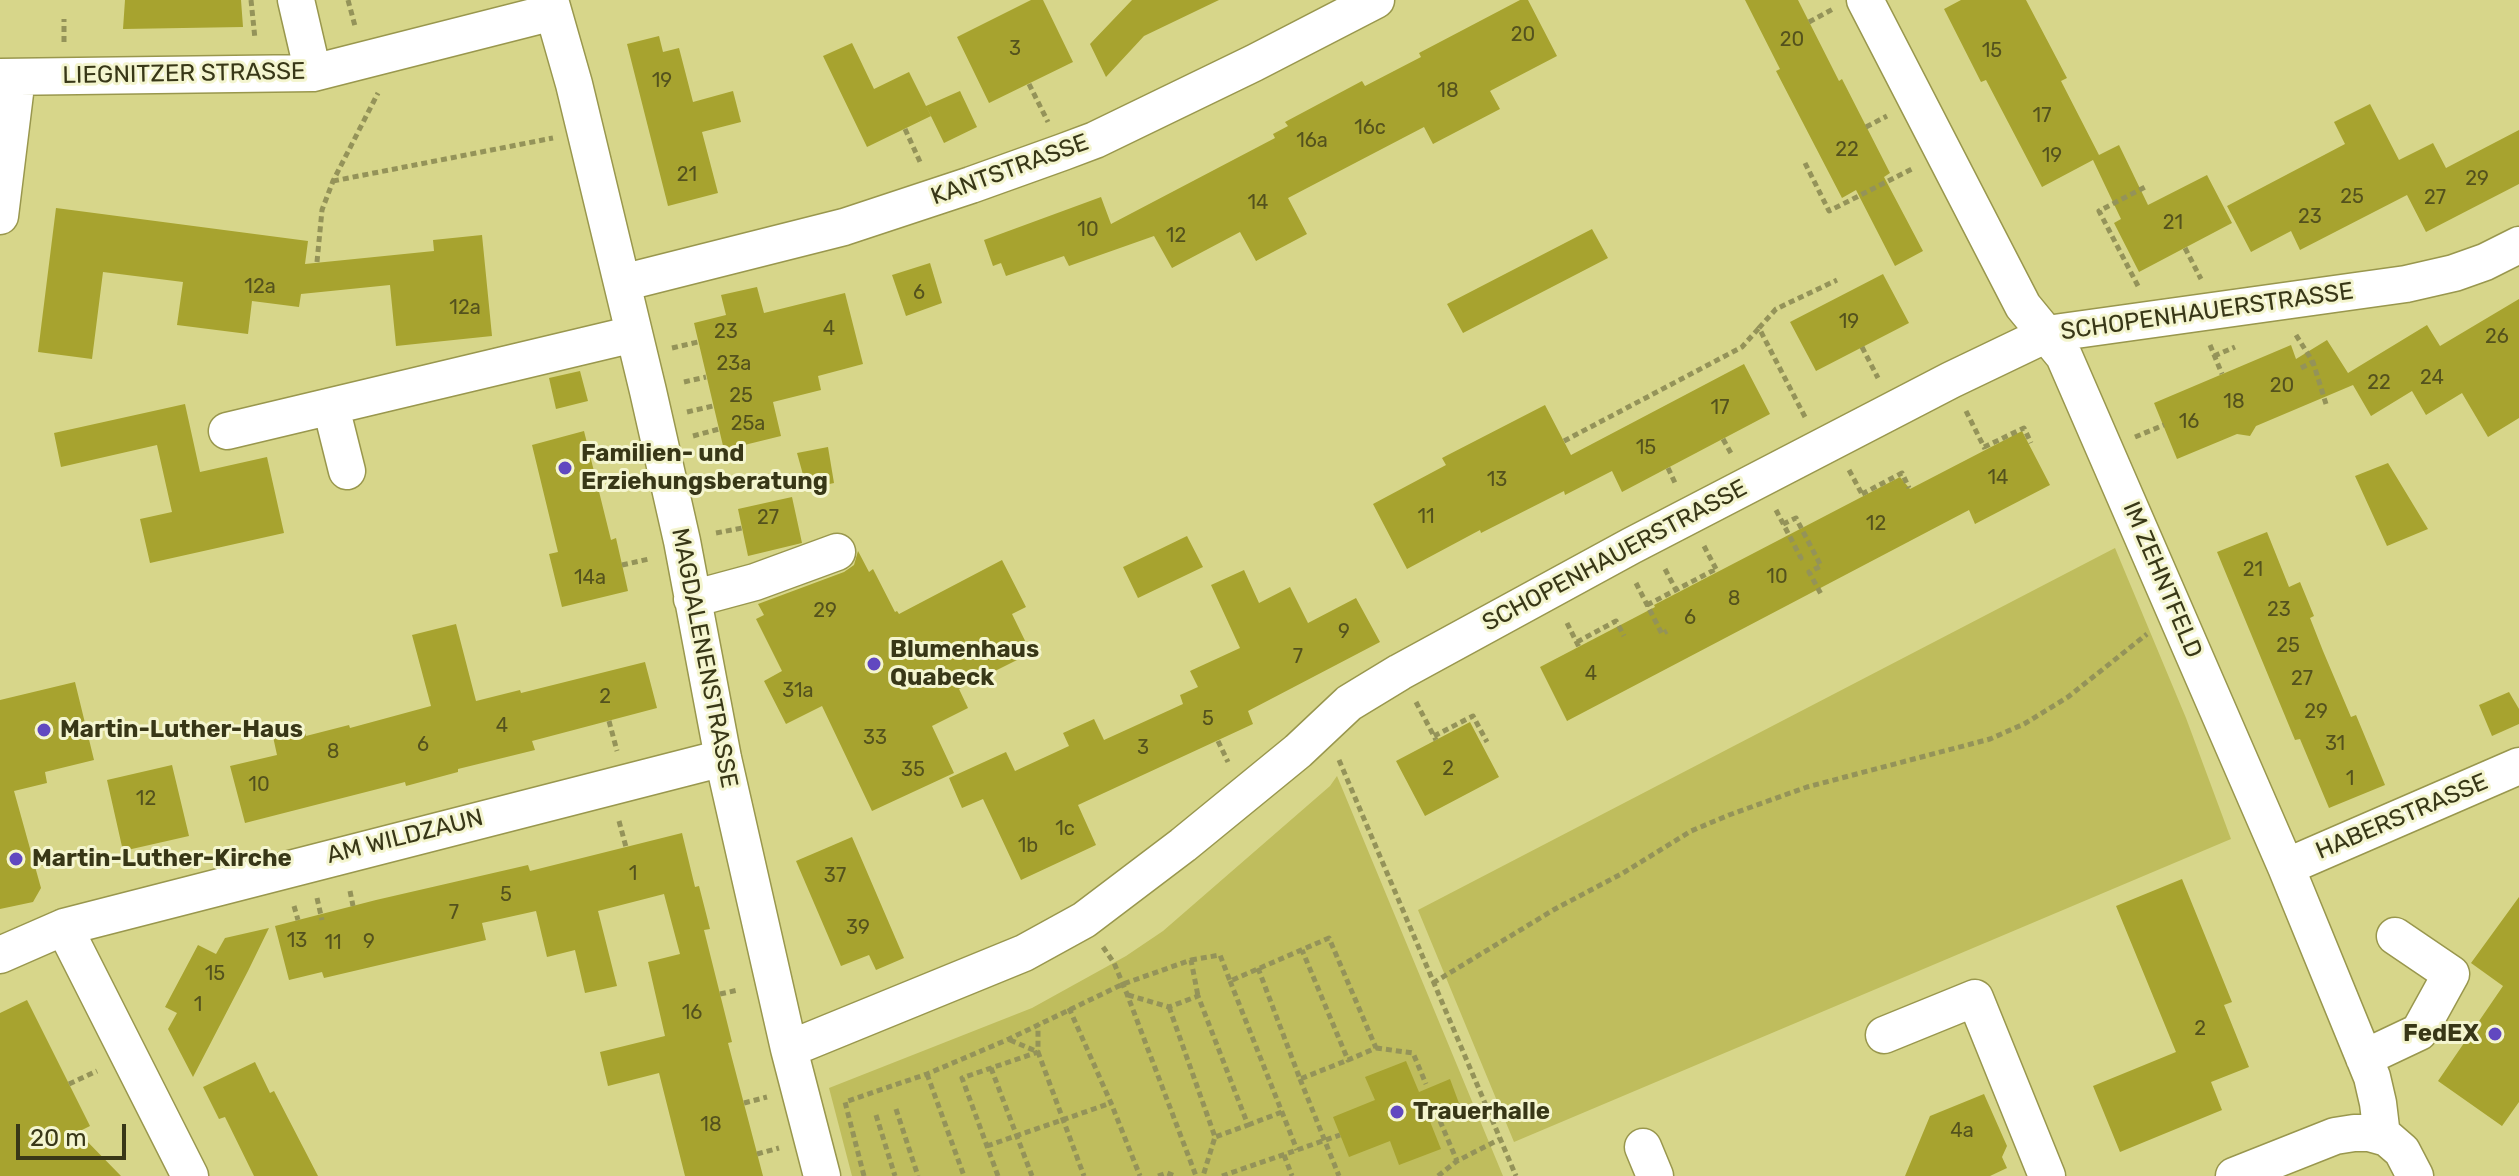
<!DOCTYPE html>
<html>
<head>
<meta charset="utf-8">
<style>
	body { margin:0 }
	#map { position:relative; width:2519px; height:1176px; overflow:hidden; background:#d7d68a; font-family:Rubik,sans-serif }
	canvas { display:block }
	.scale { position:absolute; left:16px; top:1124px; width:110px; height:36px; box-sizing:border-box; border:4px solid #383717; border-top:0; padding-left:10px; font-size:24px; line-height:28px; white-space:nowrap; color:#383717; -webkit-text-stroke:6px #f4f5cf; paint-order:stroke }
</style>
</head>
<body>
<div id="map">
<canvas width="2519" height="1176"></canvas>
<div class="scale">20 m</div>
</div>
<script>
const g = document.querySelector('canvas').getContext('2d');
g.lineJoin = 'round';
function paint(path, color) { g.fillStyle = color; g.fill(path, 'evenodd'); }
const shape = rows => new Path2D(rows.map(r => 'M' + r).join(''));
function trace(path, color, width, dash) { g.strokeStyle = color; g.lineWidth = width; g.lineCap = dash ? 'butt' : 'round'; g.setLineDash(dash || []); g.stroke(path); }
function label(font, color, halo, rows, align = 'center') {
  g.font = font + ' Rubik,sans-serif'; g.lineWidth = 6; g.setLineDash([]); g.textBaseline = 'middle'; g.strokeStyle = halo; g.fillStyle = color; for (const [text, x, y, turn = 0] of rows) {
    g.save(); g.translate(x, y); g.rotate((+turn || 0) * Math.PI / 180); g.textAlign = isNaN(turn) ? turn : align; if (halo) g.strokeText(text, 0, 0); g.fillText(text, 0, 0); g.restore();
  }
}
paint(shape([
	[2115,548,2186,718,2231,839,1514,1142,1418,910],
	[1337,776,1503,1176,852,1176,829,1088,1032,1008,1126,956,1163,931,1330,786]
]), '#bfbd5d');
paint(shape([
	[125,0,241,0,243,27,123,29],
	[1031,0,1043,0,1073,62,989,103,957,37],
	[1132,0,1219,0,1144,36,1106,77,1090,44],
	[1520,0,1528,0,1557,56,1490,91,1500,109,1433,144,1424,127,1288,198,1307,234,1256,261,1240,232,1172,268,1154,236,1069,266,1064,256,1006,276,1001,263,993,266,984,240,1101,197,1111,224,1275,138,1273,134,1288,126,1285,122,1362,81,1365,86,1421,57,1419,53],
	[1745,0,1798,0,1839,81,1842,79,1890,173,1884,177,1923,251,1895,266,1856,190,1842,198,1776,71,1780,69],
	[1961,0,2026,0,2067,78,2061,81,2099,155,2119,145,2148,205,2207,175,2232,223,2139,272,2114,223,2121,219,2093,160,2042,187,1986,80,1981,82,1944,9],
	[659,36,663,52,679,48,693,102,733,91,741,122,702,132,718,193,668,206,627,44],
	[852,43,874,89,909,72,931,116,867,147,823,56],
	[960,91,977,127,944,143,926,106],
	[2370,104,2399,160,2433,143,2446,168,2519,130,2519,184,2426,232,2407,195,2300,250,2291,231,2251,252,2227,206,2345,144,2334,122],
	[56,208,308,241,305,264,434,251,433,240,482,235,492,336,396,346,390,285,301,294,299,307,252,301,248,334,177,325,183,282,103,272,92,359,38,352],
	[1592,229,1608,258,1463,333,1447,304],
	[930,263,942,303,906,316,892,275],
	[1883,274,1909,323,1816,371,1790,322],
	[757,287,764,313,845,293,863,364,818,376,821,390,773,402,781,436,724,450,694,323,726,315,721,295],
	[2519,299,2519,418,2488,437,2462,393,2426,415,2412,391,2371,416,2353,385,2256,426,2250,436,2237,434,2177,459,2154,403,2291,345,2296,359,2327,340,2348,373,2427,325,2440,346],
	[1744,364,1770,414,1622,492,1612,471,1565,495,1564,491,1481,533,1480,530,1407,569,1373,504,1446,465,1442,458,1545,405,1571,455],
	[580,371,588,401,556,409,549,378],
	[185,404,200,472,267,457,284,533,150,563,140,519,172,512,157,445,61,467,54,433],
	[584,431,611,540,616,538,628,591,562,607,549,554,558,552,532,445],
	[2022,431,2050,485,1975,524,1969,510,1567,721,1540,667,1655,607,1654,605,1900,477,1910,489],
	[828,447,834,483,807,489,797,453],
	[2388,463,2428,529,2387,546,2355,476],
	[792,497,802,543,748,556,738,509],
	[2267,532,2289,587,2300,582,2314,616,2310,618,2323,651,2351,717,2356,715,2385,785,2329,808,2300,739,2295,740,2217,552],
	[1187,536,1203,567,1138,598,1123,567],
	[858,551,869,572,873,569,895,612,897,611,899,614,1002,560,1026,607,1012,614,1031,653,959,689,968,708,932,726,954,773,872,811,822,706,786,724,764,681,782,671,756,619,764,615,758,604,844,572,854,565],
	[1244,570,1259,603,1290,587,1308,623,1356,598,1380,642,1248,711,1253,724,1078,805,1096,845,1021,880,983,799,962,808,949,778,1006,752,1015,771,1069,746,1063,733,1094,719,1104,740,1183,704,1180,695,1198,687,1190,671,1240,648,1211,585],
	[456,624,476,701,520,690,521,693,645,662,657,708,532,741,535,750,458,769,458,772,406,786,405,782,245,823,230,766,277,755,272,732,303,725,306,736,349,725,350,728,431,706,412,635],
	[75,682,94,760,45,772,47,783,14,791,41,888,33,902,0,909,0,700],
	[2509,692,2519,709,2519,724,2492,736,2479,705],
	[1470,722,1499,777,1425,816,1396,761],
	[172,765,189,836,123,851,107,780],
	[682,833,695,887,699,886,710,929,704,930,732,1042,728,1043,763,1176,685,1176,659,1073,608,1086,600,1052,665,1036,648,962,680,954,664,894,598,911,617,986,585,993,575,950,547,957,536,911,482,923,486,940,324,978,322,972,289,980,275,926,376,900,528,865,530,871],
	[852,837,904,958,876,970,869,955,841,966,796,861],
	[2182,879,2232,1002,2224,1005,2249,1067,2211,1082,2222,1110,2120,1152,2093,1086,2176,1052,2116,906],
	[2519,897,2519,1102,2502,1126,2438,1081,2503,986,2471,963],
	[269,928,248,971,193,1077,168,1029,177,1013,165,1007,198,945,216,954,225,938],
	[27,1000,90,1126,78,1132,121,1176,0,1176,0,1013],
	[1406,1061,1419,1092,1450,1079,1460,1106,1429,1119,1441,1149,1399,1165,1390,1141,1349,1157,1333,1117,1375,1100,1365,1077],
	[255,1062,270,1093,274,1091,318,1176,254,1176,225,1117,219,1119,203,1087],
	[1984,1094,2007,1146,2002,1157,2007,1168,1990,1176,1905,1176,1930,1116]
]), '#a7a32f');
const minor = shape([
	[296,0,313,73],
	[550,0,574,84,648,391,682,541,723,758,789,1049,822,1176],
	[1865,0,2023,306,2064,356,2286,867,2372,1077,2378,1103,2382,1136],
	[0,77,313,73,553,12],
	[0,216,17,77],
	[622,283,844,227,971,185,1063,152,1095,140,1254,63,1376,0],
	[331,407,347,471],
	[227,431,634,334],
	[692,599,755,582,837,552],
	[2286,867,2519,766],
	[64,927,190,1176],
	[0,955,64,927,723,758],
	[1884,1035,1975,998,2047,1176],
	[789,1049,1024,953,1084,920,1183,845,1298,751,1349,703,1400,672,1631,546,1951,380,2047,334,2406,284,2454,273,2485,262,2519,245],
	[2364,1058,2419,1032,2451,974,2395,936],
	[1643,1147,1655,1176],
	[2234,1176,2335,1136,2354,1133,2369,1133,2387,1138,2402,1151,2415,1176]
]);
trace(minor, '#99974d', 39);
trace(shape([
	[251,0,255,39],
	[348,0,355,26],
	[1809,22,1833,9],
	[64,42,64,19],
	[1029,84,1048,122],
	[1866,127,1887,116],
	[905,129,921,164],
	[1805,163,1829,211,1912,169],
	[333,181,553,138],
	[2185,248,2201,279],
	[317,262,322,210,333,181,378,93],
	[2138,286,2099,211,2147,186],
	[2296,335,2313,362,2326,404],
	[2210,345,2222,374],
	[1862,347,1878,378],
	[672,348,698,342],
	[2214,356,2235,347],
	[2301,368,2313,362],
	[684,382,706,377],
	[1966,411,1985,449],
	[687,412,713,406],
	[1805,417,1759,328,1776,309,1837,280],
	[693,436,719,429],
	[2135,437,2164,425],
	[1723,439,1732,455],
	[1564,441,1742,347,1759,328],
	[1984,447,2024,428,2031,443],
	[1668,468,1676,485],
	[1849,470,1863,496],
	[1862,494,1902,473,1909,488],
	[1776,510,1801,558,1797,560],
	[1783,524,1796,518,1821,566,1809,572,1821,594],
	[716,533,742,528],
	[1704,546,1716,569],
	[622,565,649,559],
	[1665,569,1676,590],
	[1636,583,1662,634,1667,631],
	[1647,605,1716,569],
	[1567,623,1579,647],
	[1577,642,1616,621,1624,636],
	[1416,702,1436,740],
	[609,721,617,751],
	[1434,736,1473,716,1487,742],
	[1218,741,1228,762],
	[1339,760,1516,1176],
	[619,821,626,847],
	[350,891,353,906],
	[317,898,322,920],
	[294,906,298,920],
	[1103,947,1114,963,1127,994,1196,1176],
	[1191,960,1220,955,1230,981,1329,938,1376,1048,1348,1060,1302,950],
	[1258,968,1300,1079,1348,1060],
	[1230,981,1297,1150],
	[1433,983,1555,909,1623,873,1691,831,1729,815,1807,787,1990,739,2024,724,2068,697,2147,634],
	[720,994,738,990],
	[1128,995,1169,1007,1198,996,1248,1125,1215,1137],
	[1169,1007,1215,1137,1203,1176],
	[1069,1008,1111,1103,1140,1176],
	[1010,1040,1038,1052,1084,1176],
	[1376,1048,1413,1053,1426,1084],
	[991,1068,1032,1176],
	[927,1074,964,1176],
	[1300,1079,1339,1176],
	[69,1084,97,1071],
	[744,1103,767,1097],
	[896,1109,918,1176],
	[876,1115,895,1176],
	[1440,1121,1457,1161],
	[1248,1125,1282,1112],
	[987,1146,1111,1103],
	[757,1154,779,1148],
	[1284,1155,1292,1176],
	[864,1176,845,1102,927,1074,1009,1039,1123,984,1191,960,1198,996],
	[998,1176,962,1078,1038,1052,1038,1024],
	[1158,1176,1167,1173,1175,1176],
	[1222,1176,1340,1135],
	[1438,1176,1457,1161,1500,1139]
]), '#949359', 5, [6, 4]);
trace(minor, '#fff', 36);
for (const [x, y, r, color] of [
	[565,468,8,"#6148c0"],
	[874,664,8,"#6148c0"],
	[44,730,8,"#6148c0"],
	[16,859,8,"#6148c0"],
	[2495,1034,8,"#6148c0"],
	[1397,1112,8,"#6148c0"]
]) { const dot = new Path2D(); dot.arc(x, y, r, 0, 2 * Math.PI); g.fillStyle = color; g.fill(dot); trace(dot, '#f4f5cf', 3); }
label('20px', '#54521d', null, [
	["20",1523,35],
	["20",1792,40],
	["3",1015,49],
	["15",1992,51],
	["19",662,81],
	["18",1448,91],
	["17",2042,116],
	["16c",1370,128],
	["16a",1312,141],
	["22",1847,150],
	["19",2052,156],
	["21",687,175],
	["29",2477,179],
	["25",2352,197],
	["27",2435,198],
	["14",1258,203],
	["23",2310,217],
	["21",2173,223],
	["10",1088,230],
	["12",1176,236],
	["12a",260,287],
	["6",919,293],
	["12a",465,308],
	["19",1849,322],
	["4",829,329],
	["23",726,332],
	["26",2497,337],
	["23a",734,364],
	["24",2432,378],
	["22",2379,383],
	["20",2282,386],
	["25",741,396],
	["18",2234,402],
	["17",1720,408],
	["16",2189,422],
	["25a",748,424],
	["15",1646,448],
	["14",1998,478],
	["13",1497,480],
	["11",1426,517],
	["27",768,518],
	["12",1876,524],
	["21",2253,570],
	["10",1777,577],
	["14a",590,578],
	["8",1734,599],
	["23",2279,610],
	["29",825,611],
	["6",1690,618],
	["9",1344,632],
	["25",2288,646],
	["7",1298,657],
	["4",1591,674],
	["27",2302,679],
	["31a",798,691],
	["2",605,697],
	["29",2316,712],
	["5",1208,719],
	["4",502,726],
	["33",875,738],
	["31",2335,744],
	["6",423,745],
	["3",1143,748],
	["8",333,752],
	["2",1448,769],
	["35",913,770],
	["1",2350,779],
	["10",259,785],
	["12",146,799],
	["1c",1065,829],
	["1b",1028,846],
	["1",633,874],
	["37",835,876],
	["5",506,895],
	["7",454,913],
	["39",858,928],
	["13",297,941],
	["9",369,942],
	["11",333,943],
	["15",215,974],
	["1",198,1005],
	["16",692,1013],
	["2",2200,1029],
	["18",711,1125],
	["4a",1962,1131]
]);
label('24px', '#383717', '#f4f5cf', [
	["LIEGNITZER STRASSE",184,74,-1],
	["KANTSTRASSE",1010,170,-20],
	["SCHOPENHAUERSTRASSE",2207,312,-8],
	["SCHOPENHAUERSTRASSE",1615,556,-28],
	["IM ZEHNTFELD",2162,580,67],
	["MAGDALENENSTRASSE",704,658,79],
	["HABERSTRASSE",2402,817,-23],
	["AM WILDZAUN",405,837,-14]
]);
label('bold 24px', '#383717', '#f4f5cf', [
	["Familien- und",581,454],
	["Erziehungsberatung",581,482],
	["Blumenhaus",890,650],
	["Quabeck",890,678],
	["Martin-Luther-Haus",60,730],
	["Martin-Luther-Kirche",32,859],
	["FedEX",2479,1034,"right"],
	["Trauerhalle",1413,1112]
], 'left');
</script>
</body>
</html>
